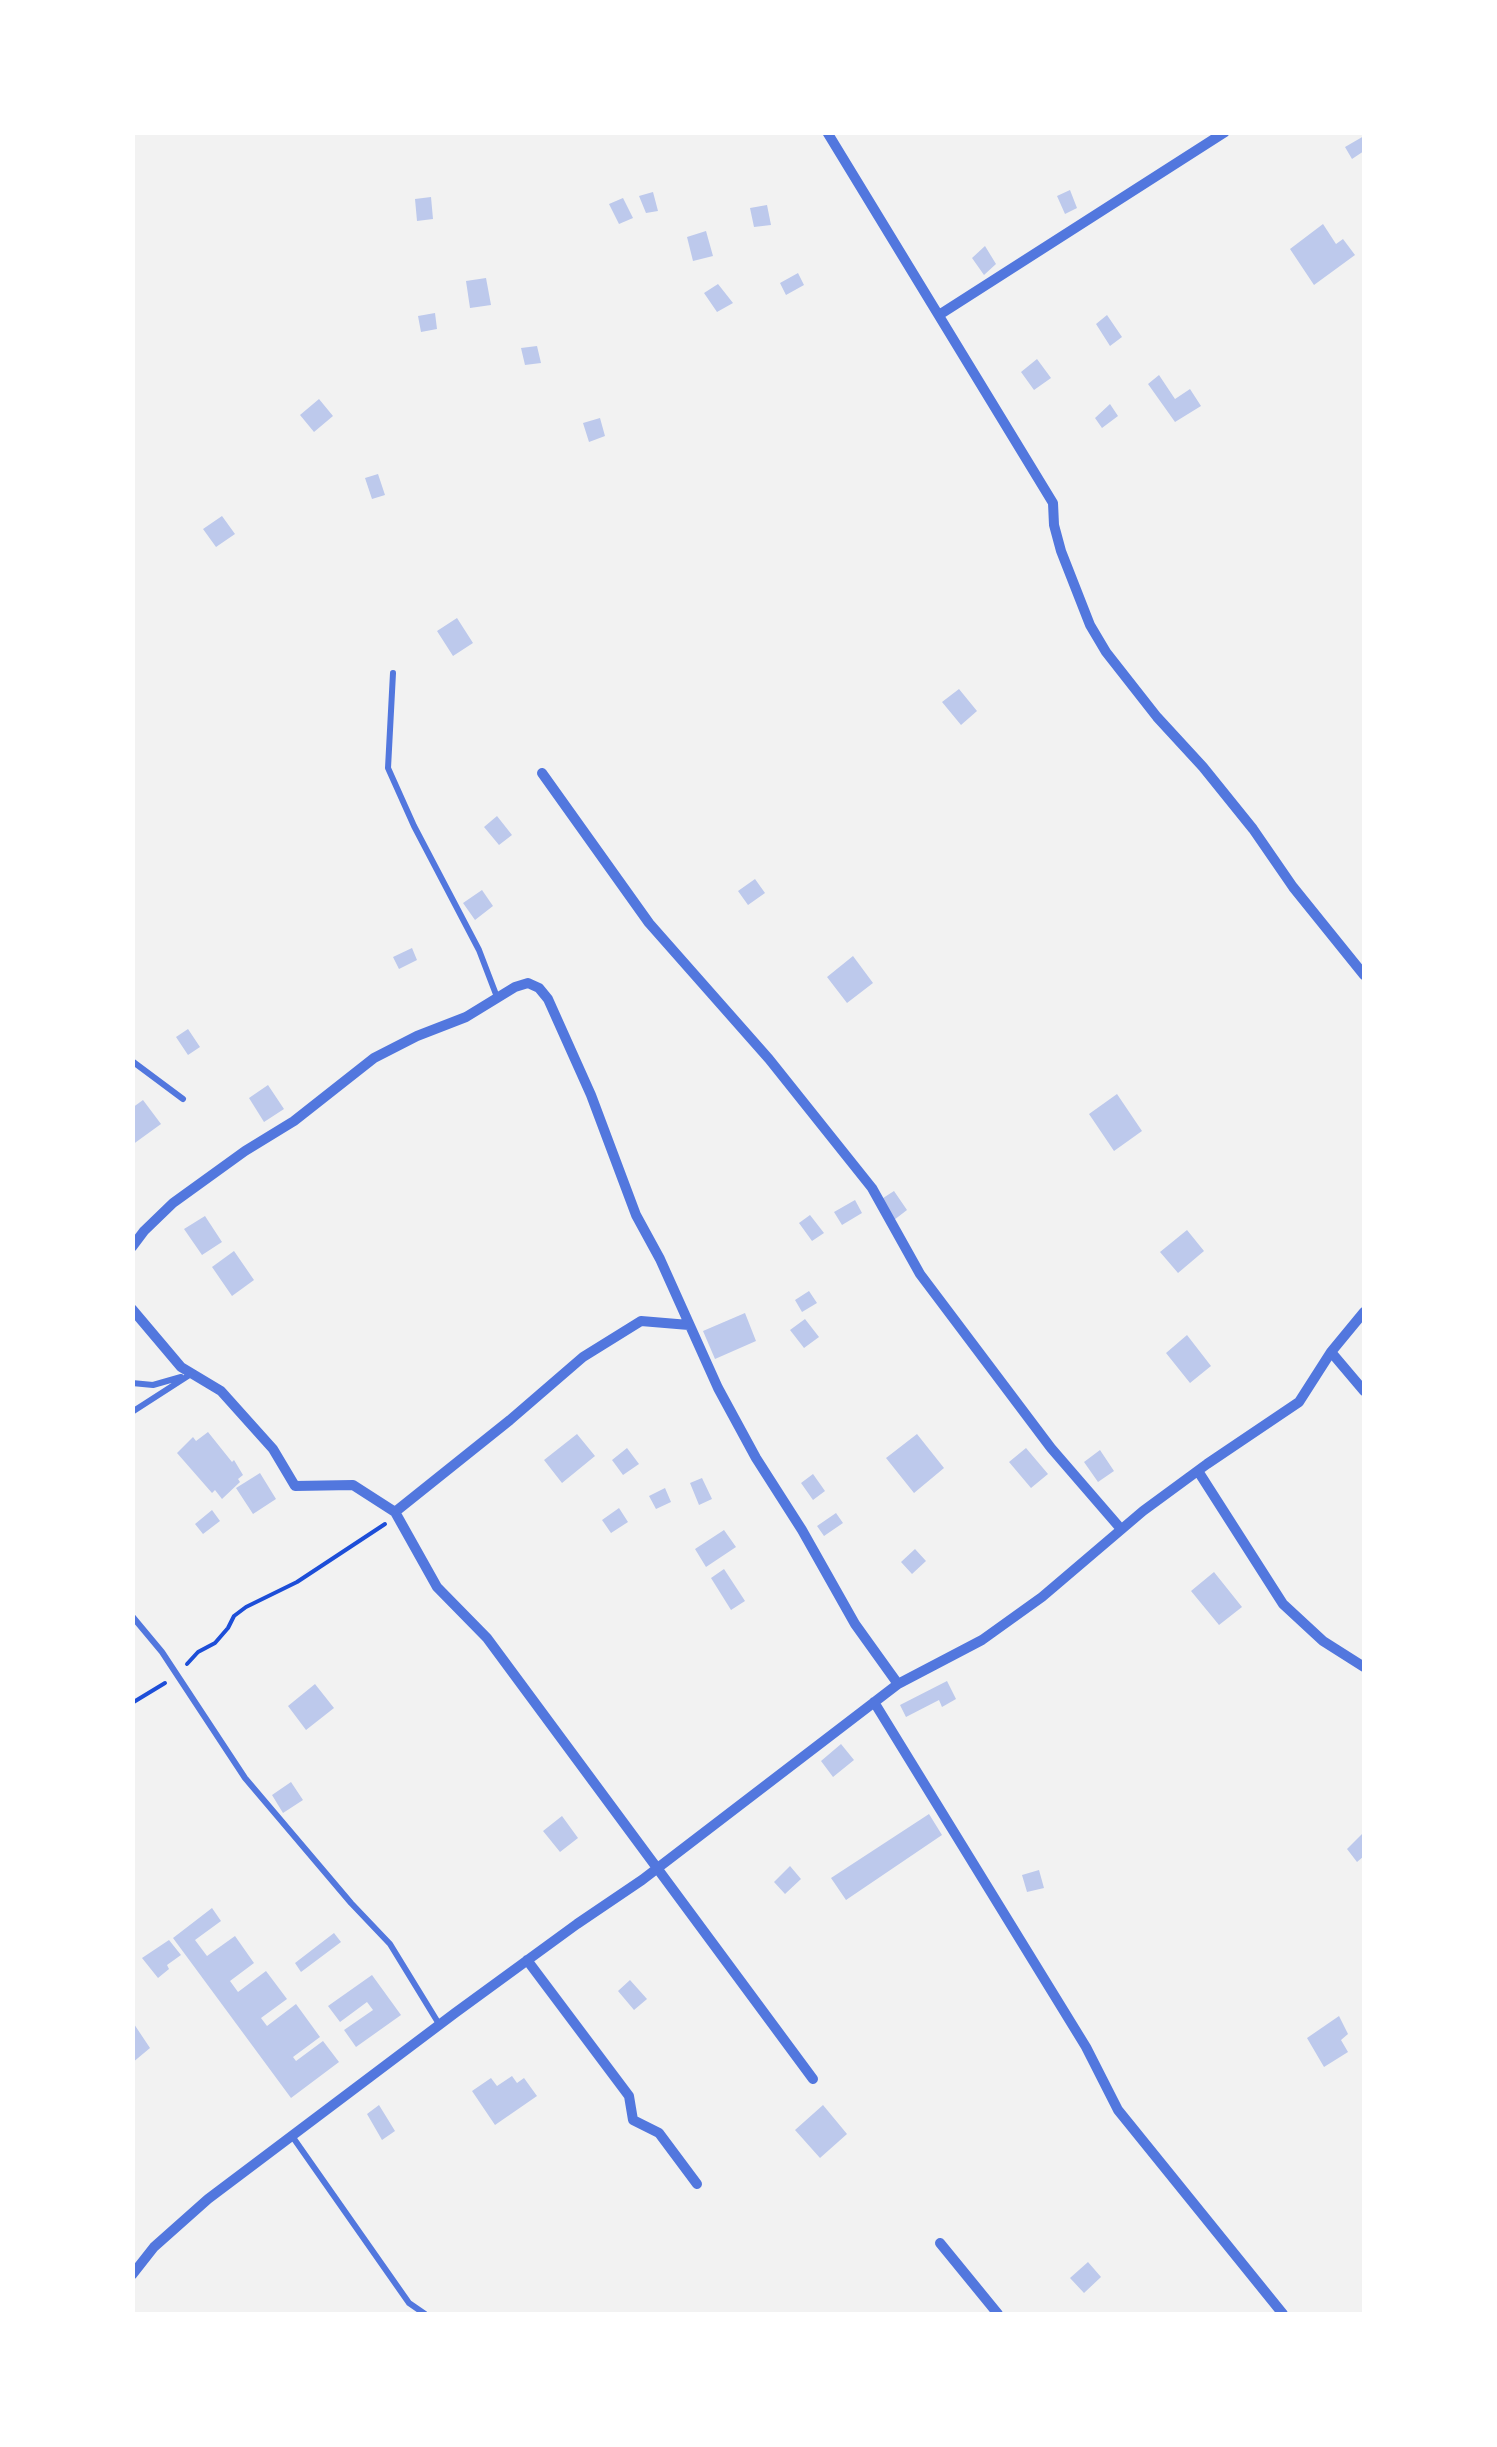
<!DOCTYPE html>
<html>
<head>
<meta charset="utf-8">
<style>
	body { margin:0 }
	#map { position:relative; width:1497px; height:2447px; overflow:hidden; background:#f2f2f2; font-family:Commissioner,sans-serif }
	canvas { display:block }
	.frame { position:absolute; inset:0; border:135px solid #fff; pointer-events:none }
</style>
</head>
<body>
<div id="map">
<canvas width="1497" height="2447"></canvas>
<div class="frame"></div>
</div>
<script>
const g = document.querySelector('canvas').getContext('2d');
g.lineJoin = 'round';
function paint(path, color) { g.fillStyle = color; g.fill(path, 'evenodd'); }
const shape = rows => new Path2D(rows.map(r => 'M' + r).join(''));
function trace(path, color, width, dash) { g.strokeStyle = color; g.lineWidth = width; g.lineCap = dash ? 'butt' : 'round'; g.setLineDash(dash || []); g.stroke(path); }
paint(shape([
	[1364,136,1364,151,1352,159,1345,147],
	[1070,190,1077,208,1065,214,1057,196],
	[653,192,658,211,646,213,639,196],
	[431,197,433,219,417,221,415,199],
	[623,198,633,218,619,224,609,204],
	[767,205,771,225,754,227,750,208],
	[1323,224,1336,244,1343,239,1355,255,1314,285,1290,249],
	[706,231,713,256,693,261,687,237],
	[985,246,996,264,984,275,972,258],
	[798,273,804,285,786,295,780,283],
	[486,278,491,305,470,308,466,281],
	[718,284,733,303,717,312,704,293],
	[435,313,437,329,421,332,418,316],
	[1107,315,1122,337,1110,346,1096,324],
	[537,346,541,363,525,365,521,348],
	[1037,359,1051,378,1034,390,1021,372],
	[1159,375,1175,399,1190,389,1201,406,1175,422,1148,384],
	[319,399,333,416,314,432,300,415],
	[1110,404,1118,416,1102,428,1095,418],
	[600,418,605,436,589,442,583,423],
	[378,474,385,495,372,499,365,478],
	[222,516,235,534,216,547,203,529],
	[457,618,473,643,453,656,437,631],
	[959,689,977,711,961,725,942,702],
	[497,816,512,835,499,845,484,827],
	[755,879,765,893,748,905,738,891],
	[482,890,493,906,475,920,463,903],
	[412,948,417,960,399,969,393,957],
	[853,956,873,983,847,1003,827,977],
	[188,1029,200,1047,188,1055,176,1037],
	[268,1085,284,1109,264,1122,249,1098],
	[1117,1094,1142,1131,1114,1151,1089,1114],
	[143,1100,161,1124,132,1145,132,1108],
	[894,1191,907,1210,894,1220,880,1200],
	[855,1200,862,1213,842,1225,834,1212],
	[810,1215,824,1233,812,1241,799,1223],
	[205,1216,222,1242,202,1255,184,1229],
	[1187,1230,1204,1251,1178,1273,1160,1252],
	[234,1251,254,1280,232,1296,212,1267],
	[809,1291,817,1303,802,1312,795,1300],
	[745,1313,756,1341,715,1359,703,1331],
	[805,1319,819,1337,804,1348,790,1330],
	[1187,1335,1211,1366,1190,1383,1166,1353],
	[208,1432,232,1462,234,1460,243,1475,238,1479,240,1482,222,1499,215,1490,212,1493,177,1453,193,1437,196,1441],
	[577,1434,595,1456,562,1483,544,1460],
	[917,1434,944,1468,914,1493,886,1458],
	[627,1448,639,1464,623,1475,612,1460],
	[1026,1448,1048,1474,1031,1488,1009,1462],
	[1100,1450,1114,1471,1098,1482,1084,1462],
	[260,1473,276,1499,253,1514,236,1488],
	[813,1474,825,1491,813,1500,801,1483],
	[702,1478,712,1499,699,1505,690,1483],
	[665,1488,671,1502,656,1509,649,1496],
	[619,1508,628,1522,611,1533,602,1520],
	[212,1510,220,1521,203,1534,195,1524],
	[836,1513,843,1523,824,1536,817,1526],
	[724,1530,736,1547,706,1567,695,1549],
	[915,1549,926,1561,912,1574,901,1562],
	[724,1569,745,1601,731,1610,711,1578],
	[1214,1572,1242,1607,1219,1625,1191,1591],
	[947,1681,956,1699,942,1707,939,1700,906,1717,900,1705],
	[315,1684,334,1708,306,1730,288,1706],
	[841,1744,854,1760,833,1777,821,1761],
	[291,1782,303,1800,283,1813,272,1795],
	[929,1814,942,1835,846,1900,831,1878],
	[562,1816,578,1838,560,1852,543,1831],
	[1364,1832,1364,1856,1357,1862,1347,1849],
	[790,1866,801,1879,785,1894,774,1882],
	[1039,1870,1044,1888,1027,1892,1022,1875],
	[212,1908,221,1921,195,1940,207,1956,235,1936,254,1963,230,1981,238,1992,266,1971,287,1999,261,2018,267,2026,296,2004,320,2037,293,2057,296,2061,323,2041,339,2062,291,2098,173,1938],
	[334,1933,341,1942,301,1972,295,1963],
	[169,1940,181,1955,167,1965,169,1969,158,1978,142,1958],
	[372,1975,401,2015,356,2047,344,2030,373,2010,367,2002,340,2022,328,2006],
	[630,1980,647,1999,634,2010,618,1991],
	[1339,2016,1348,2034,1341,2040,1348,2052,1324,2067,1307,2038],
	[132,2021,150,2048,132,2063],
	[512,2076,517,2083,524,2078,537,2096,495,2125,472,2091,491,2078,497,2086],
	[379,2105,395,2131,382,2140,367,2114],
	[823,2105,847,2134,820,2158,795,2130],
	[1088,2262,1101,2277,1084,2293,1070,2278]
]), '#bdc9ec');
trace(shape([
	[187,1664,198,1652,215,1643,228,1628,234,1616,246,1607,297,1582,385,1524],
	[132,1703,165,1683]
]), '#1d4ed8', 4);
trace(shape([
	[393,673,388,768,414,826,479,950,497,997],
	[132,1061,183,1099],
	[132,1383,153,1385,181,1377],
	[132,1412,191,1374],
	[132,1616,162,1652,245,1778,351,1903,390,1944,439,2024],
	[292,2136,409,2303,425,2314]
]), '#5277de', 6);
trace(shape([
	[827,132,1053,503,1054,525,1061,551,1090,625,1106,652,1157,717,1203,767,1253,829,1293,887,1364,975],
	[939,315,1225,132],
	[542,773,649,923,769,1059,872,1188,920,1274,1051,1448,1121,1529],
	[132,1247,144,1231,173,1203,245,1151,294,1121,374,1058,417,1036,466,1017,515,987,528,983,539,988,548,999,591,1095,636,1215,660,1259,718,1388,756,1458,802,1530,855,1624,898,1684],
	[132,1309,181,1367,221,1391,273,1449,295,1486,353,1485,395,1512,437,1587,487,1638,813,2079],
	[1331,1352,1364,1391],
	[1198,1471,1283,1604,1323,1641,1364,1667],
	[395,1512,510,1420,583,1357,641,1321,689,1325],
	[874,1702,1086,2047,1118,2110,1283,2314],
	[527,1960,629,2096,633,2120,659,2133,697,2184],
	[940,2243,998,2314],
	[132,2275,154,2247,208,2199,455,2013,577,1924,642,1880,898,1684,982,1640,1042,1597,1143,1511,1207,1464,1299,1402,1331,1352,1364,1312]
]), '#5277de', 10);
</script>
</body>
</html>
